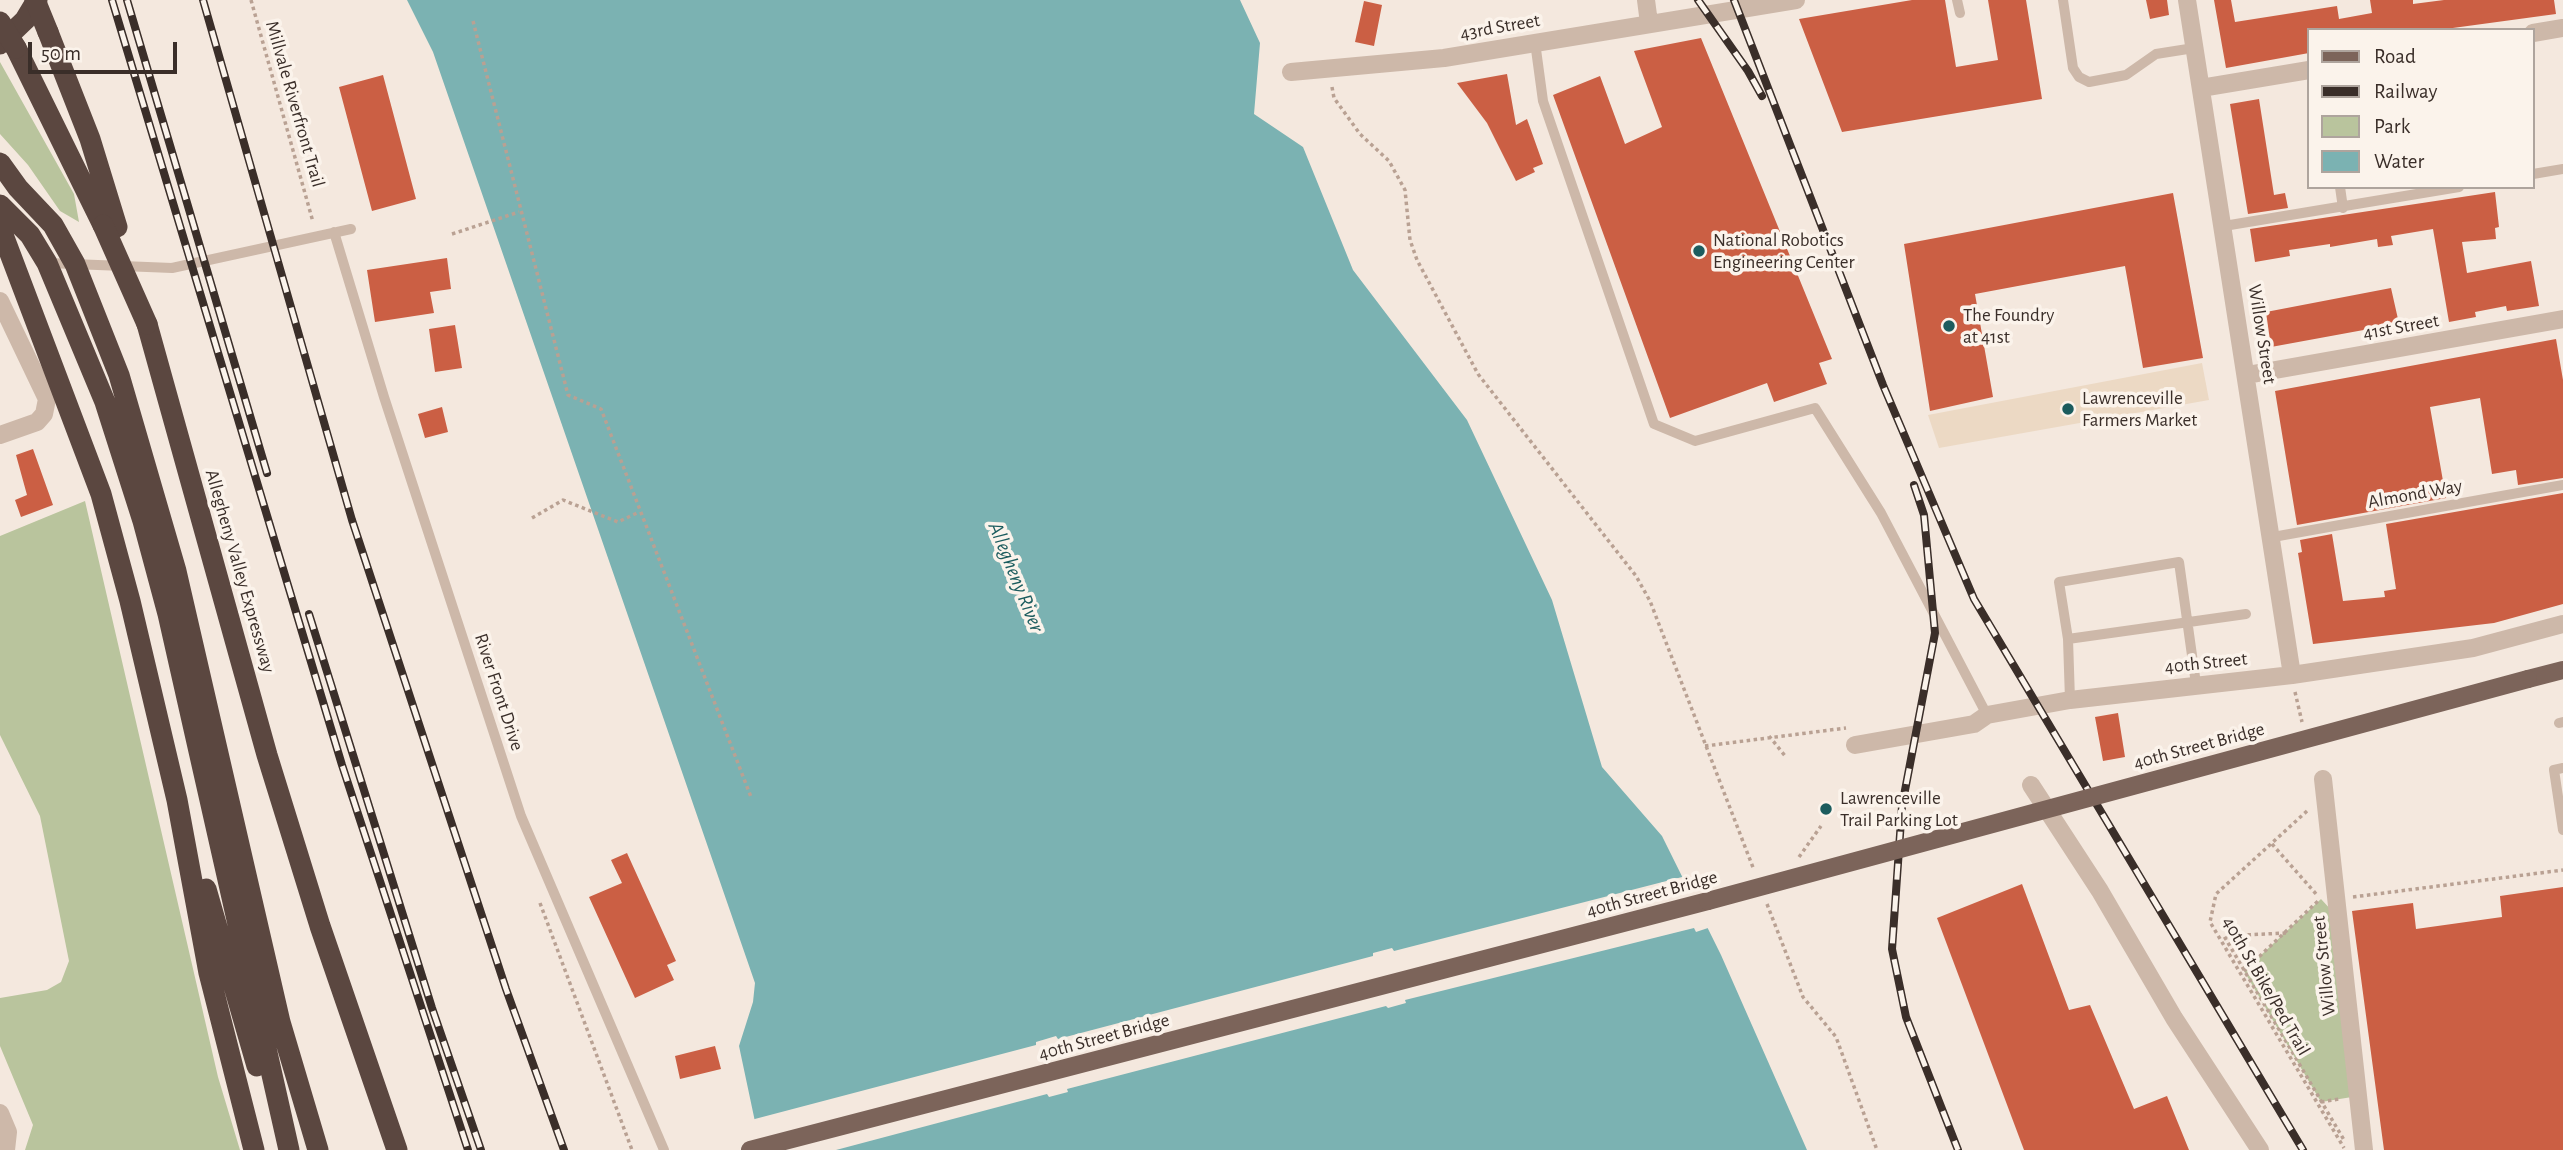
<!DOCTYPE html>
<html>
<head>
<meta charset="utf-8">
<style>
	body { margin:0 }
	#map { position:relative; width:2563px; height:1150px; overflow:hidden; background:#f4e8de; font-family:"Alegreya Sans",sans-serif }
	canvas { display:block }
	.legend { position:absolute; left:2307px; top:28px; width:228px; height:161px; box-sizing:border-box; background:#fbf3eb; border:2px solid #aea49d; margin:0; padding:9px 12px; list-style:none; font-size:21px; color:#3a2e29 }
	.legend li { display:flex; align-items:center; gap:14px; height:35px }
	.legend b { width:35px; border:2px solid #aea49d }
	.scale { position:absolute; left:28px; top:42px; width:149px; height:32px; box-sizing:border-box; border:4px solid #3a2e29; border-top:0; padding-left:9px; font-size:21px; line-height:24px; white-space:nowrap; color:#3a2e29; -webkit-text-stroke:5px #fbf3eb; paint-order:stroke }
</style>
</head>
<body>
<div id="map">
<canvas width="2563" height="1150"></canvas>
<ul class="legend">
<li><b style="height:9px;background:#7c645a"></b>Road</li>
<li><b style="height:9px;background:#3a2e29"></b>Railway</li>
<li><b style="height:19px;background:#b9c49d"></b>Park</li>
<li><b style="height:19px;background:#7bb2b2"></b>Water</li>
</ul>
<div class="scale">50 m</div>
</div>
<script>
const g = document.querySelector('canvas').getContext('2d');
g.lineJoin = 'round';
function paint(path, color) { g.fillStyle = color; g.fill(path, 'evenodd'); }
const shape = rows => new Path2D(rows.map(r => 'M' + r).join(''));
function trace(path, color, width, dash) { g.strokeStyle = color; g.lineWidth = width; g.lineCap = dash ? 'butt' : 'round'; g.setLineDash(dash || []); g.stroke(path); }
function label(font, color, halo, rows, align = 'center') {
  g.font = font + ' "Alegreya Sans",sans-serif'; g.lineWidth = 7; g.setLineDash([]); g.textBaseline = 'middle'; g.strokeStyle = halo; g.fillStyle = color; for (const [text, x, y, turn = 0] of rows) {
    g.save(); g.translate(x, y); g.rotate((+turn || 0) * Math.PI / 180); g.textAlign = isNaN(turn) ? turn : align; if (halo) g.strokeText(text, 0, 0); g.fillText(text, 0, 0); g.restore();
  }
}
paint(shape([
	[0,62,74,194,79,222,60,211,28,165,0,134],
	[85,501,218,1077,240,1150,25,1150,33,1125,0,1046,0,998,47,990,61,982,69,961,40,816,0,735,0,536],
	[2321,899,2333,912,2352,1097,2321,1102,2244,971]
]), '#b9c49d');
paint(shape([
	[2202,363,2209,400,1939,448,1928,415]
]), '#ecd9c4');
paint(shape([
	[407,0,1240,0,1260,43,1254,114,1303,147,1353,270,1467,420,1552,600,1602,767,1662,836,1721,955,1807,1150,761,1150,739,1046,753,1002,755,983,433,52]
]), '#7bb2b2');
paint(shape([
	[1686,876,1711,927,1696,932,1694,928,1405,1000,1406,1003,1388,1008,1386,1006,1067,1089,1068,1092,1049,1097,1047,1094,836,1150,758,1150,751,1120,1036,1045,1036,1042,1056,1036,1058,1039,1373,956,1373,953,1392,948,1394,951]
]), '#f4e8de');
paint(shape([
	[1912,0,1945,0,1956,67,1998,60,1988,0,2026,0,2042,99,1842,132,1799,19],
	[2146,0,2167,0,2169,15,2150,19],
	[2214,0,2231,0,2235,22,2337,6,2339,19,2372,13,2370,0,2413,0,2413,4,2444,0,2554,0,2556,14,2438,30,2309,30,2309,53,2226,68],
	[1364,1,1382,5,1374,46,1355,42],
	[1701,38,1832,359,1819,363,1827,384,1774,402,1767,383,1670,418,1553,95,1600,76,1625,144,1662,127,1634,51],
	[1507,74,1516,125,1527,119,1543,164,1533,168,1535,172,1516,181,1487,123,1457,83],
	[383,75,416,199,372,211,339,87],
	[2259,99,2274,195,2285,193,2288,208,2248,214,2230,104],
	[2495,192,2499,227,2495,228,2496,239,2462,242,2467,273,2531,261,2539,306,2507,311,2506,306,2475,312,2476,317,2449,322,2433,229,2391,236,2393,245,2378,247,2377,239,2330,247,2330,244,2289,250,2290,256,2255,262,2250,229],
	[2173,193,2203,358,2143,368,2125,266,1975,294,1993,397,1930,411,1904,244],
	[447,258,451,289,430,292,434,313,375,322,367,270],
	[2391,288,2400,328,2370,335,2369,329,2271,347,2266,312],
	[455,325,462,368,435,372,429,329],
	[2556,339,2563,380,2563,478,2518,485,2516,470,2492,474,2480,398,2430,407,2446,498,2297,525,2275,391],
	[442,407,448,432,425,438,418,414],
	[33,449,53,505,21,517,15,500,27,495,16,455],
	[2563,493,2563,604,2494,623,2313,644,2298,553,2302,552,2300,540,2332,534,2343,601,2385,597,2384,591,2396,589,2386,524],
	[2118,713,2125,757,2103,761,2095,717],
	[627,853,676,961,667,965,674,980,635,998,589,897,622,883,611,860],
	[2022,884,2069,1010,2090,1005,2134,1109,2167,1096,2189,1150,2024,1150,1937,918],
	[2563,887,2563,1150,2384,1150,2352,911,2413,903,2416,929,2502,917,2500,896],
	[715,1046,721,1069,680,1079,675,1056]
]), '#cb5f44');
trace(shape([
	[251,0,313,222],
	[473,21,568,395,601,409,751,797],
	[1332,87,1334,98,1360,134,1389,161,1405,190,1410,240,1417,260,1478,374,1636,576,1650,601,1754,870],
	[452,234,519,212],
	[532,518,563,500,618,522,639,512],
	[2295,692,2302,722],
	[1769,736,1786,757],
	[1705,746,1846,728],
	[2307,811,2216,894,2210,922,2344,1148],
	[2272,844,2317,895],
	[1799,857,1821,826],
	[2353,897,2563,870],
	[540,903,632,1150],
	[1767,904,1803,997,1836,1037,1877,1150],
	[2286,933,2224,936,2344,1140],
	[2244,971,2318,901],
	[2321,1102,2339,1099]
]), '#b9a193', 3.5, [3.5, 3.5]);
trace(shape([
	[1957,0,1960,13],
	[2063,0,2073,68,2079,77,2089,82,2126,75,2156,54,2194,48],
	[1535,42,1543,101,1654,424,1695,441,1815,408,1881,513,1987,715],
	[2533,174,2563,169],
	[2340,187,2343,208],
	[2224,226,2459,187],
	[334,232,384,397,521,816,664,1150],
	[48,263,172,268,351,229],
	[2273,537,2563,485],
	[2068,639,2246,614],
	[2070,700,2068,639,2059,582,2179,562,2196,684],
	[2559,723,2563,722],
	[2563,768,2554,770,2563,830]
]), '#cdb8a9', 10);
trace(shape([
	[1646,0,1649,23],
	[2187,0,2292,675],
	[2533,33,2563,28],
	[1291,72,1444,58,1796,0],
	[2201,88,2309,70],
	[0,301,47,399,44,414,37,422,0,435],
	[2247,375,2563,319],
	[1855,745,1974,724,1987,715,2070,700,2292,675,2473,648,2563,624],
	[2323,779,2364,1150],
	[2031,785,2100,891,2174,1018,2260,1150],
	[0,1113,8,1132,6,1150]
]), '#cdb8a9', 18);
trace(shape([
	[2528,679,2563,670],
	[750,1150,1708,901]
]), '#7c645a', 18);
trace(shape([
	[48,32,90,139,117,227],
	[0,44,25,20,37,0],
	[16,48,103,225],
	[0,163,18,188,53,225,75,264,119,375,176,571,280,1022,318,1150],
	[0,205,30,235,47,263,105,402,143,521,168,614,289,1150],
	[0,227,101,494,130,601,177,800,209,973,254,1150],
	[147,324,267,755,320,926,397,1150],
	[206,889,257,1066]
]), '#5b4740', 21);
const rail = shape([
	[112,0,342,765,468,1150],
	[127,0,267,473],
	[203,0,352,520,506,989,564,1150],
	[1698,0,1748,71,1762,96],
	[1734,0,1883,385,1974,599,2303,1150],
	[1914,485,1924,515,1935,633,1902,806,1892,949,1906,1017,1958,1150],
	[309,614,432,1008,481,1150]
]);
trace(rail, '#3a2e29', 8);
trace(rail, '#fbf3eb', 5, [16]);
trace(shape([
	[1708,901,2528,679]
]), '#7c645a', 18);
trace(shape([
	[35,0,48,32],
	[0,22,16,48],
	[103,225,147,324]
]), '#5b4740', 21);
for (const [x, y, r, color] of [
	[1699,251,7,"#1c5c5e"],
	[1949,326,7,"#1c5c5e"],
	[2068,409,7,"#1c5c5e"],
	[1826,809,7,"#1c5c5e"]
]) { const dot = new Path2D(); dot.arc(x, y, r, 0, 2 * Math.PI); g.fillStyle = color; g.fill(dot); trace(dot, '#fbf3eb', 2.5); }
label('19px', '#3a2e29', '#fbf3eb', [
	["43rd Street",1500,27,-10],
	["Millvale Riverfront Trail",295,104,74],
	["41st Street",2401,327,-10],
	["Willow Street",2262,334,81],
	["Almond Way",2415,494,-10],
	["Allegheny Valley Expressway",240,571,74],
	["40th Street",2206,663,-6],
	["River Front Drive",499,692,72],
	["40th Street Bridge",2199,746,-15],
	["40th Street Bridge",1652,894,-15],
	["Willow Street",2324,966,-96],
	["40th St Bike/Ped Trail",2266,986,60],
	["40th Street Bridge",1104,1037,-15]
]);
label('19px', '#3a2e29', '#fbf3eb', [
	["National Robotics",1713,240],
	["Engineering Center",1713,262],
	["The Foundry",1963,315],
	["at 41st",1963,337],
	["Lawrenceville",2082,398],
	["Farmers Market",2082,420],
	["Lawrenceville",1840,798],
	["Trail Parking Lot",1840,820]
], 'left');
label('italic 21px', '#1c5c5e', '#fbf3eb', [
	["Allegheny River",1016,577,68]
]);
</script>
</body>
</html>
